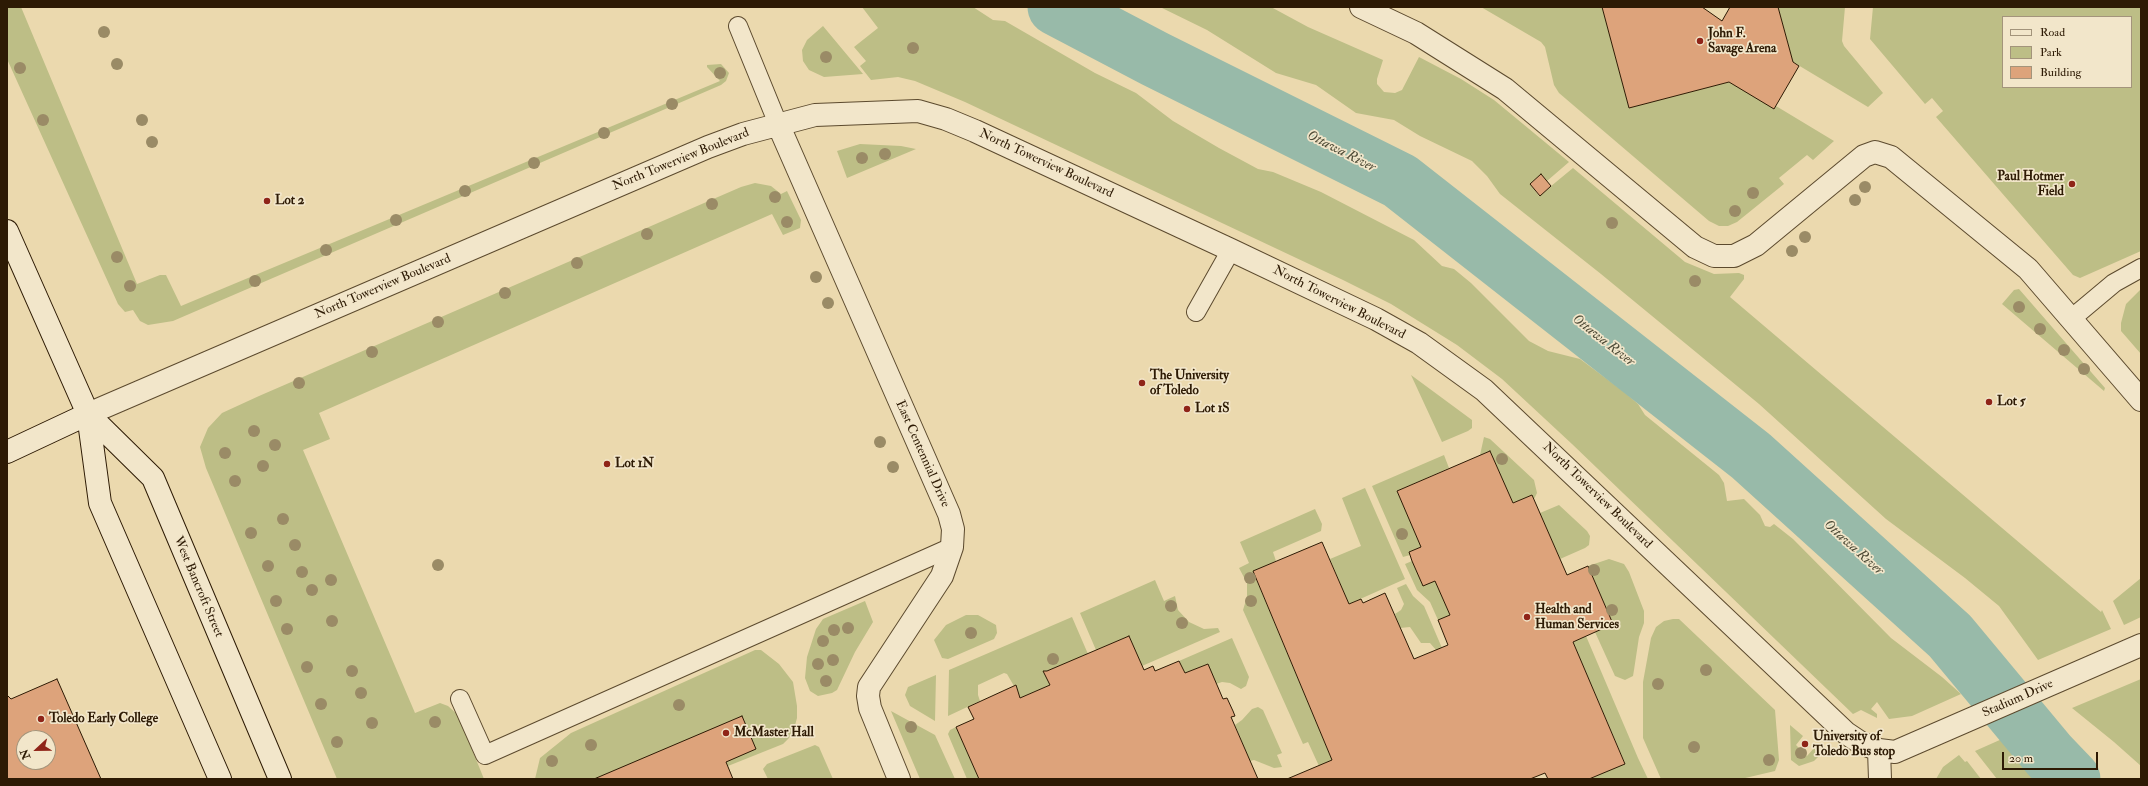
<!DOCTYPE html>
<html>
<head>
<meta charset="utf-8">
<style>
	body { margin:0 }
	#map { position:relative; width:2148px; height:786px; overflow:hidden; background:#ebd9ae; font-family:"IM FELL Double Pica",serif }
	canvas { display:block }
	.frame { position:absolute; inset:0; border:8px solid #2d1a04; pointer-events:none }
	.legend { position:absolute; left:2002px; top:16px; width:130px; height:72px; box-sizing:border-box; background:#f2e6ca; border:1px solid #a3947b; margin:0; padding:5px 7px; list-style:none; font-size:12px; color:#2d1a04 }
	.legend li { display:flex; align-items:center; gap:8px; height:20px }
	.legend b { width:20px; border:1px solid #a3947b }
	.north { position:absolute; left:16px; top:730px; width:40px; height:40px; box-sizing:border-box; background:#f2e6ca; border:1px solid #a3947b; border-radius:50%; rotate:248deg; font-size:11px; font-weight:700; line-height:16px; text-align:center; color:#2d1a04 }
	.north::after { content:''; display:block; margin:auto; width:14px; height:18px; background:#8f2418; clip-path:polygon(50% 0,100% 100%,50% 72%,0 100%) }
	.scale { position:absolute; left:2002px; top:752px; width:96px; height:18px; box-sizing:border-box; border:2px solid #2d1a04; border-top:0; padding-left:5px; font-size:12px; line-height:14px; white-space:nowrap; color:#2d1a04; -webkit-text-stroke:3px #f2e6ca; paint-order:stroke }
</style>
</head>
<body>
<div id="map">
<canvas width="2148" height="786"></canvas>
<div class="frame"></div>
<ul class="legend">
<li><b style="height:5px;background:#f2e6ca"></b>Road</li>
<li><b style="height:11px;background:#bdbe86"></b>Park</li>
<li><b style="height:11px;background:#dda37b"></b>Building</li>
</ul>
<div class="north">N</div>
<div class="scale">20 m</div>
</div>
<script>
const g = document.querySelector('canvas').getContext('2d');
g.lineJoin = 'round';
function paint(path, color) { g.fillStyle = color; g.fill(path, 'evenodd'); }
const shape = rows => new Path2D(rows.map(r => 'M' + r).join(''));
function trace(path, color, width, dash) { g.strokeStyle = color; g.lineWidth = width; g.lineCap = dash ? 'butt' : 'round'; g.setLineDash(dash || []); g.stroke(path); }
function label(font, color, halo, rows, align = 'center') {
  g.font = font + ' "IM FELL Double Pica",serif'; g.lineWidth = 3.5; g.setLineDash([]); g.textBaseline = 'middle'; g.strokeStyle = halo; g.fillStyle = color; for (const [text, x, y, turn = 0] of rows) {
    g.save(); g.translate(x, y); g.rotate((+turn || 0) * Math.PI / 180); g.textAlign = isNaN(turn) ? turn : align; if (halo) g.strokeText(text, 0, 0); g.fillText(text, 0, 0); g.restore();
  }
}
paint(shape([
	[7,7,21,7,137,284,160,275,166,275,181,306,720,81,707,67,707,65,721,64,729,73,726,81,721,85,173,321,148,325,140,321,133,310,125,312,118,304,7,59],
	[862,7,973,7,993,20,1005,21,1095,73,1136,93,1173,121,1219,148,1258,169,1273,172,1321,192,1414,240,1442,266,1454,269,1471,283,1529,341,1548,351,1580,359,1623,391,1638,404,1645,415,1719,475,1724,483,1727,501,1744,499,1760,515,1765,526,1770,527,1774,524,1793,539,1891,638,1942,677,1961,694,1912,716,1889,719,1877,702,1871,709,1877,714,1877,718,1861,710,1853,714,1572,444,1502,379,1457,345,1391,304,1343,280,965,102,915,81,898,77,871,80,860,66,866,61,854,47,878,28],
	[1160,7,1271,7,1308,27,1383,60,1377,79,1377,84,1384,92,1395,93,1402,90,1419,57,1461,79,1494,100,1569,162,1547,181,1540,175,1530,184,1539,196,1573,168,1685,262,1714,274,1739,273,1744,275,1744,279,1730,297,2101,612,2102,610,2111,629,2038,660,1999,606,1965,578,1886,519,1759,404,1601,274,1500,194,1487,176,1472,161,1420,136,1394,120,1356,113,1316,85,1276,73,1207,30],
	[1481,7,1602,7,1629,108,1729,82,1776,106,1834,141,1813,160,1807,155,1779,178,1784,184,1737,222,1728,226,1719,226,1709,221,1559,93,1554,85,1545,47,1541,42],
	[1778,7,1845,7,1842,41,1844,46,1883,93,1868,107,1793,62],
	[1873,7,2141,7,2141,251,2080,278,2073,275,1936,117,1943,111,1932,98,1925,104,1870,39],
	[2003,17,2131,17,2131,87,2003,87],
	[823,26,863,74,824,77,809,70,803,61,802,50,807,40],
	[860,144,901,146,916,149,847,178,837,151],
	[755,183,771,186,781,194,787,191,801,220,800,228,783,235,772,214,319,413,330,439,303,450,415,713,440,703,448,706,458,715,484,779,337,779,206,468,200,447,208,428,222,413,259,396,741,187],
	[2019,289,2105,388,2104,391,2002,304,2014,290],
	[2141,289,2141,354,2121,331,2121,323,2126,304],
	[1411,375,1472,420,1472,428,1468,431,1442,442],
	[1484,437,1490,439,1534,480,1537,493,1534,499,1532,495,1513,503,1490,451,1480,455],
	[1444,455,1449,468,1397,491,1421,547,1409,552,1410,555,1403,557,1372,486],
	[1365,488,1405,579,1349,604,1330,559,1361,546,1342,498],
	[1559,505,1587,531,1590,536,1589,545,1585,548,1560,559,1540,513],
	[1315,509,1322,524,1321,531,1273,552,1276,561,1253,572,1332,760,1319,766,1308,742,1303,744,1243,610,1247,597,1247,583,1239,568,1249,563,1240,542],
	[1609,559,1624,564,1629,572,1644,611,1644,623,1639,637,1634,670,1633,676,1625,680,1615,676,1595,632,1613,624,1588,566],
	[1412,561,1435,581,1450,615,1438,620,1430,602,1417,590,1405,564],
	[2141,578,2141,617,2124,625,2113,601],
	[1155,580,1164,601,1175,596,1178,610,1189,622,1204,629,1218,628,1220,632,1142,666,1129,636,1096,650,1080,613],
	[1406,584,1413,596,1424,606,1442,648,1436,650,1430,643,1421,643,1410,627,1400,628,1395,614,1401,610,1404,604,1397,588],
	[865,601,873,622,855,652,837,690,832,693,818,696,810,691,805,678,807,657,816,629,823,619],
	[966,615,978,615,996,625,997,633,994,639,948,659,942,658,934,640,946,625],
	[1072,617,1088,654,1047,671,1044,671,1050,685,1020,698,1016,685,1014,686,1007,674,1004,673,978,685,978,695,980,701,948,716,949,670],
	[1673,619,1679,619,1775,710,1779,760,1775,771,1741,779,1661,779,1643,738,1643,682,1651,638,1656,627,1664,621],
	[1586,636,1638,758,1648,779,1589,779,1625,763,1573,642],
	[1232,638,1249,677,1246,686,1241,689,1230,683,1222,682,1216,684,1208,664,1185,673,1179,661],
	[755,650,761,650,779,664,793,682,797,706,797,718,794,729,789,738,783,744,728,766,726,762,594,779,535,779,540,758,571,733],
	[936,675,935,721,910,706,905,695,908,687],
	[2141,679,2141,766,2114,742,2072,708],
	[1258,707,1263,710,1282,753,1277,755,1282,767,1274,768,1254,760,1250,761,1235,725,1242,720,1252,709],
	[891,711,935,735,955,779,920,779],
	[1790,725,1803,736,1796,745,1807,756,1815,747,1818,749,1818,757,1814,761,1799,766,1791,760],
	[956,727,979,779,967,779,950,739,948,734,950,730],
	[2002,739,2025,766,2037,779,1997,779,1975,751],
	[815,745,819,747,833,779,768,779,763,769,767,764],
	[1959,755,1965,762,1967,761,1981,779,1936,779,1943,767]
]), '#bdbe86');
trace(shape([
	[1056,7,1155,59,1400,181,1751,456,1950,636,2049,755,2072,779]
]), '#98baa9', 57);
const building = shape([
	[1602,7,1702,7,1722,21,1730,7,1778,7,1793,62,1799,66,1774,109,1729,82,1629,108,1602,7],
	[1541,174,1551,186,1540,196,1530,184,1541,174],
	[1490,451,1513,503,1532,495,1567,575,1588,566,1613,624,1573,642,1625,764,1589,779,1548,779,1545,773,1530,779,1287,779,1332,760,1253,571,1322,542,1349,604,1361,599,1363,603,1385,593,1414,659,1448,645,1438,620,1450,615,1435,581,1423,586,1412,561,1409,552,1421,547,1397,491,1490,451],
	[1129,636,1144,670,1153,666,1155,671,1179,661,1185,673,1208,664,1223,699,1227,698,1233,711,1235,716,1231,717,1258,779,979,779,956,727,974,719,968,707,1016,685,1020,698,1050,685,1043,671,1047,671,1129,636],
	[57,679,101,779,7,779,7,695,11,699,57,679],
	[24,738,48,738,48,762,24,762,24,738],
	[742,716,756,749,726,762,733,779,594,779,742,716]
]);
paint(building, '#dda37b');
trace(building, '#2d1a04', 1);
const lane = shape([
	[738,26,778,124],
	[1196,312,1231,250],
	[2071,319,2114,283,2141,268],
	[460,699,485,755,952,547]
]);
const street = shape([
	[1361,7,1416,33,1505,89,1695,247,1714,256,1734,256,1756,245,1864,156,1875,152,1891,157,2028,269,2141,400],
	[778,124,949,514,953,529,952,547,942,576,869,687,868,696,870,708,899,779],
	[88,414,708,147,743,134,815,115,918,111,946,119,975,131,1231,250,1376,319,1419,343,1484,390,1846,733,1861,743,1879,750,1895,752,2141,645],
	[1879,750,1880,779]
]);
const secondary = shape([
	[7,231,88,414,100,503,220,779],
	[88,414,153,478,280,779],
	[7,452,88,414]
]);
trace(lane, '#5c4a2e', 20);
trace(street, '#5c4a2e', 24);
trace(secondary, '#2d1a04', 24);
trace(lane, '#f2e6ca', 18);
trace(street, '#f2e6ca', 22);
trace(secondary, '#f2e6ca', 22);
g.fillStyle = '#9a8b66';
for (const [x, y] of [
	[104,32],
	[913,48],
	[826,57],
	[117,64],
	[20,68],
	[720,73],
	[672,104],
	[43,120],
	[142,120],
	[604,133],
	[152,142],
	[885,154],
	[862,158],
	[534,163],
	[1865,187],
	[465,191],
	[1753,193],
	[775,197],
	[1855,200],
	[712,204],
	[1735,211],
	[396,220],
	[787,222],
	[1612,223],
	[647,234],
	[1805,237],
	[326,250],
	[1792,251],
	[117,257],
	[577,263],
	[816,277],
	[255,281],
	[1695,281],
	[130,286],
	[505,293],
	[828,303],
	[2019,307],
	[438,322],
	[2040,329],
	[2064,350],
	[372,352],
	[2084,369],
	[299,383],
	[254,431],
	[880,442],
	[275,445],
	[225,453],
	[1502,459],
	[263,466],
	[893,467],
	[235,481],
	[283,519],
	[251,533],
	[1402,534],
	[295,545],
	[438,565],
	[268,566],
	[1594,570],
	[302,572],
	[1250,578],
	[331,580],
	[312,590],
	[276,601],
	[1251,601],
	[1171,606],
	[1612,610],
	[332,621],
	[1182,623],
	[848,628],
	[287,629],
	[834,630],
	[971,633],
	[823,641],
	[1053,659],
	[833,660],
	[818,664],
	[307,667],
	[1706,670],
	[352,671],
	[826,681],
	[1658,684],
	[361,693],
	[321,704],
	[679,705],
	[435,722],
	[372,723],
	[911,727],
	[337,742],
	[591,745],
	[1694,747],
	[1801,753],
	[1769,760],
	[552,761]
]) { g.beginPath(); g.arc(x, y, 6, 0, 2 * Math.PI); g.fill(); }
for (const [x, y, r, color] of [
	[1700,41,4,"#8f2418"],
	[2072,184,4,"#8f2418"],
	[267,201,4,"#8f2418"],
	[1142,383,4,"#8f2418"],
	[1989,402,4,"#8f2418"],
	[1187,409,4,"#8f2418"],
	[607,464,4,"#8f2418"],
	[1527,617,4,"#8f2418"],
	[41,719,4,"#8f2418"],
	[726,733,4,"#8f2418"],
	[1805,744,4,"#8f2418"]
]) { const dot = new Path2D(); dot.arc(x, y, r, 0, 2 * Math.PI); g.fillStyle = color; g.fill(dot); trace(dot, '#f2e6ca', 1.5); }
label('bold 13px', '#2d1a04', '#f2e6ca', [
	["John F.",1708,34],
	["Savage Arena",1708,49],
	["Paul Hotmer",2064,177,"right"],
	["Field",2064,192,"right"],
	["Lot 2",275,201],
	["The University",1150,376],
	["of Toledo",1150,391],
	["Lot 5",1997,402],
	["Lot 1S",1195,409],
	["Lot 1N",615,464],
	["Health and",1535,610],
	["Human Services",1535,625],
	["Toledo Early College",49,719],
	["McMaster Hall",734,733],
	["University of",1813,737],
	["Toledo Bus stop",1813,752]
], 'left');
label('13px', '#2d1a04', '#f2e6ca', [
	["North Towerview Boulevard",681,160,-22],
	["North Towerview Boulevard",1046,164,25],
	["North Towerview Boulevard",383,287,-23],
	["North Towerview Boulevard",1339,303,27],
	["East Centennial Drive",922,454,66],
	["North Towerview Boulevard",1597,496,44],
	["West Bancroft Street",198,587,67],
	["Stadium Drive",2018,699,-24]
]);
label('italic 14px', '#4d4a36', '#f2e6ca', [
	["Ottawa River",1341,152,27],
	["Ottawa River",1603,341,38],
	["Ottawa River",1853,548,42]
]);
</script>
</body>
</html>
